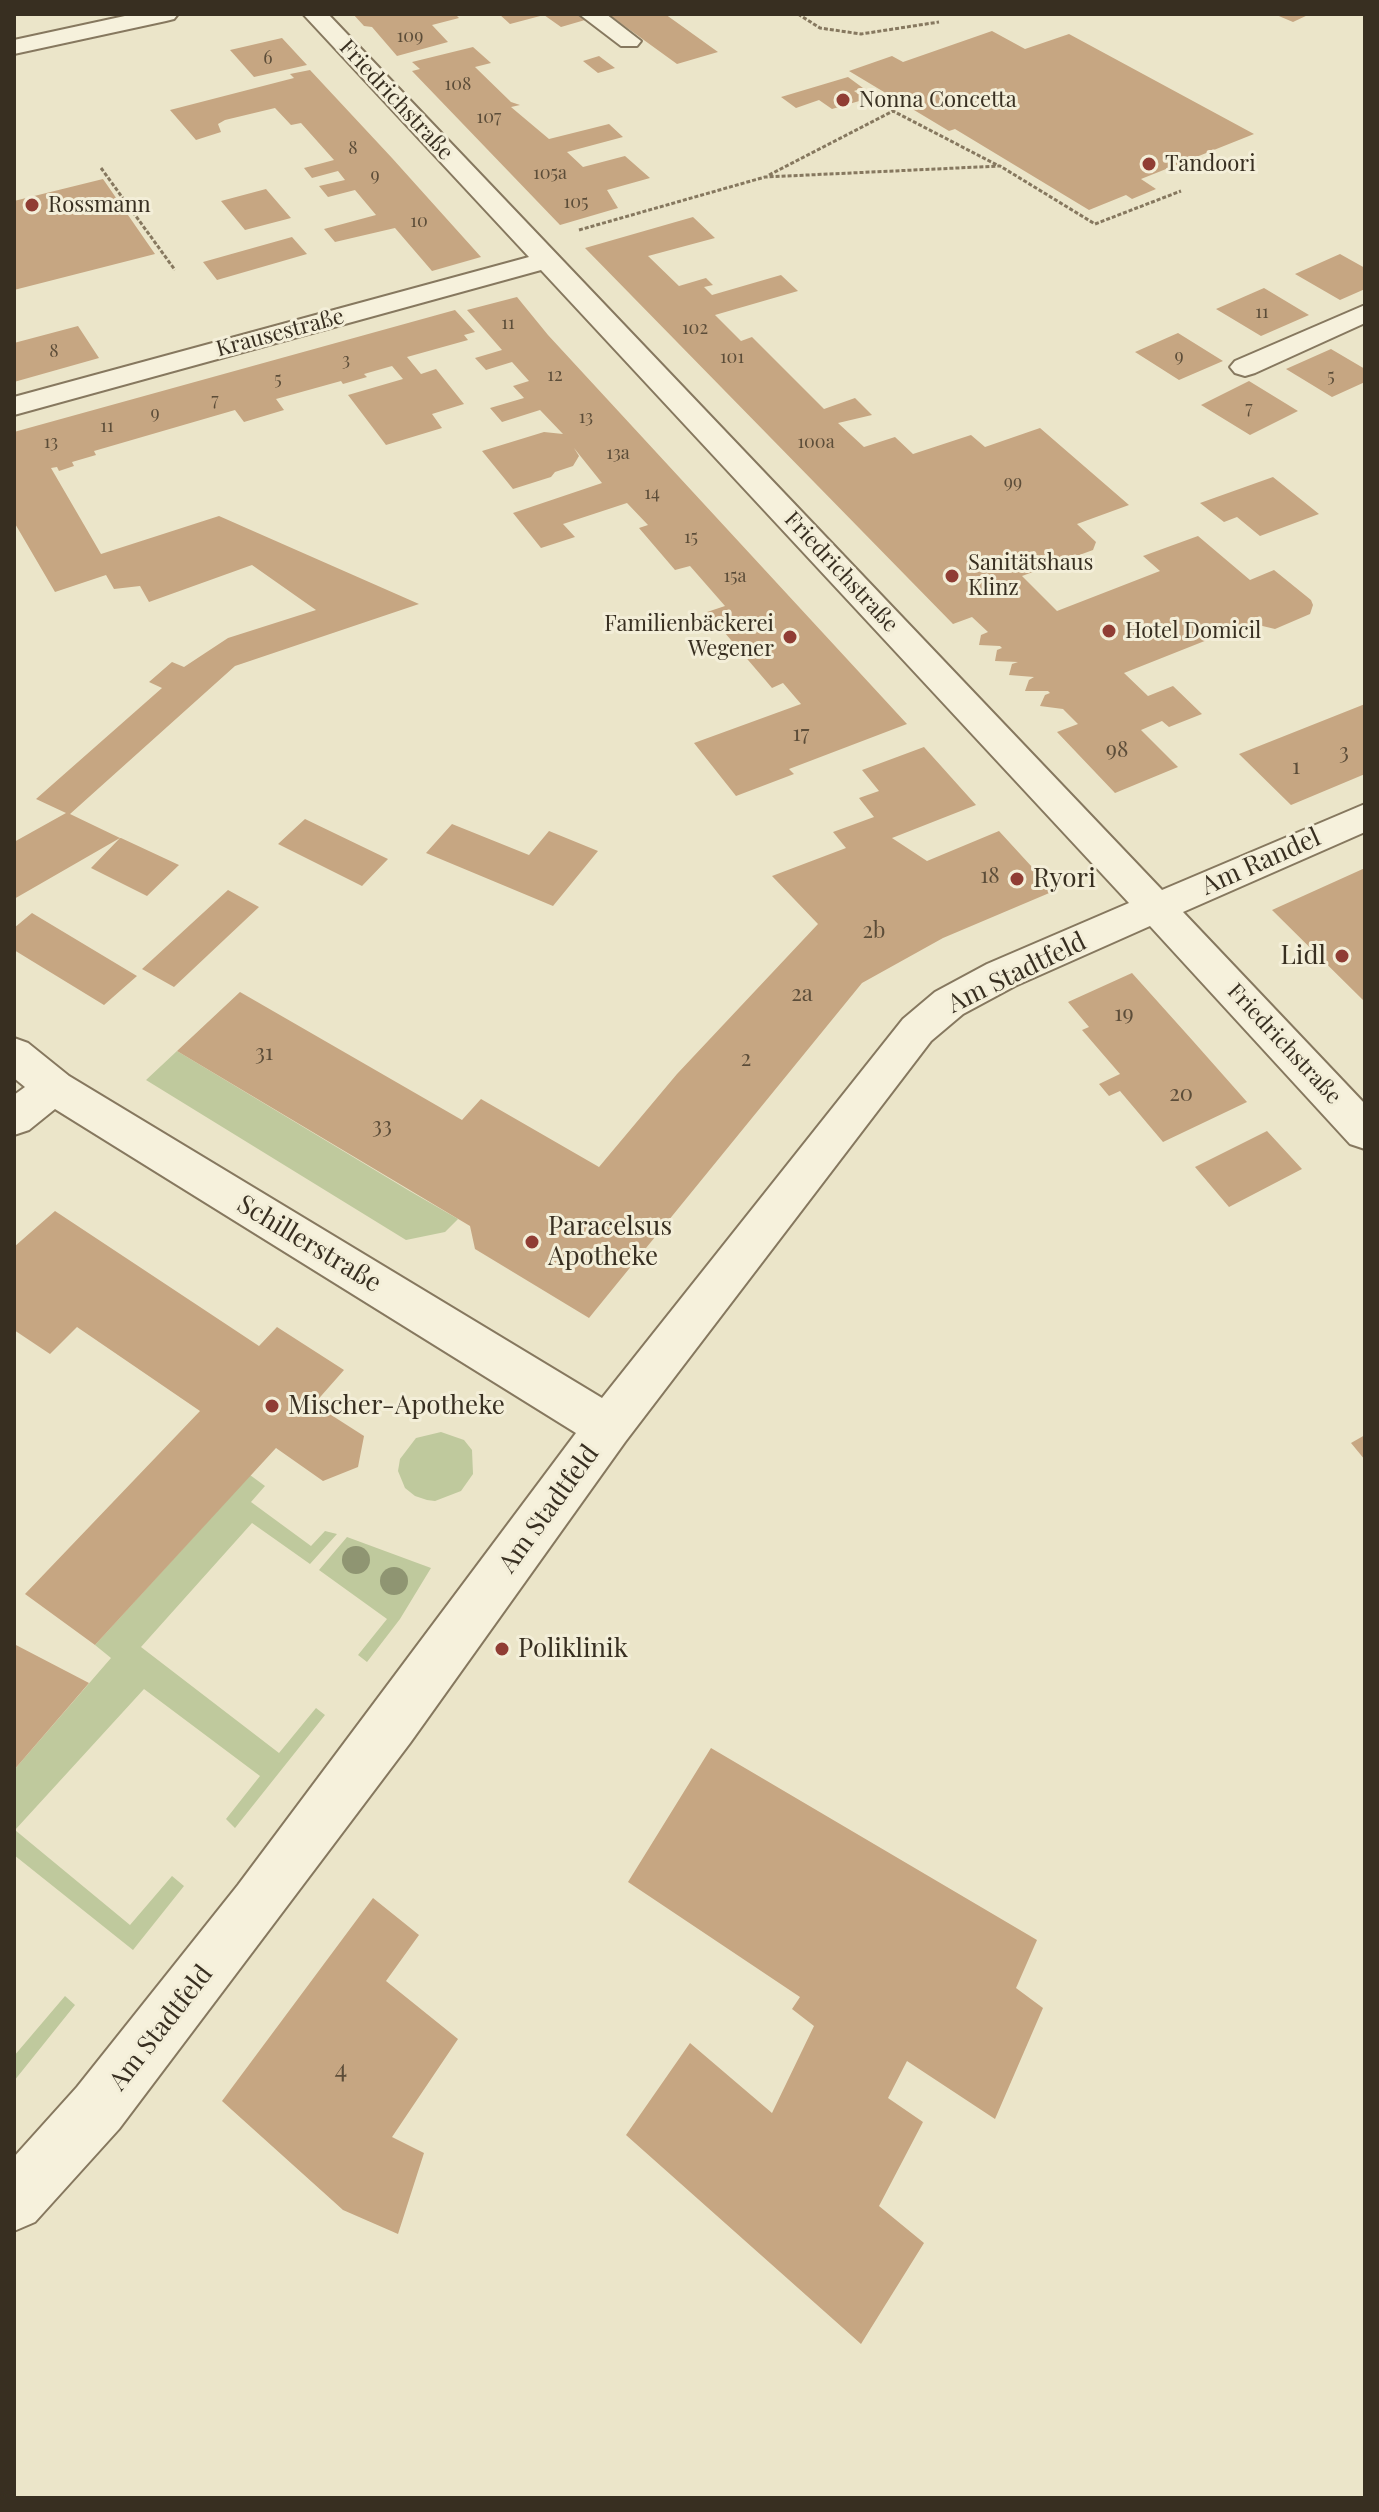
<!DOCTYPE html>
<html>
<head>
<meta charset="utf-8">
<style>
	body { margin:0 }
	#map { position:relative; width:1379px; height:2512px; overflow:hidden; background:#ebe5c9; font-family:"Playfair Display",serif }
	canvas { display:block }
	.frame { position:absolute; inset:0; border:16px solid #382f21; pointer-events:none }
</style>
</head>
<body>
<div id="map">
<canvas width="1379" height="2512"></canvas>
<div class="frame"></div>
</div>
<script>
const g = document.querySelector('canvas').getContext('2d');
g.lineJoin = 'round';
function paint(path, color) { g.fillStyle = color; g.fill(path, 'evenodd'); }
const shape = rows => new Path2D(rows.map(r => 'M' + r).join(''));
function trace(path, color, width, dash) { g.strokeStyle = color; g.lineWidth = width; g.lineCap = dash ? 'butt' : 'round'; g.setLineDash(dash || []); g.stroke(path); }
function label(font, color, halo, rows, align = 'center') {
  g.font = font + ' "Playfair Display",serif'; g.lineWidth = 6; g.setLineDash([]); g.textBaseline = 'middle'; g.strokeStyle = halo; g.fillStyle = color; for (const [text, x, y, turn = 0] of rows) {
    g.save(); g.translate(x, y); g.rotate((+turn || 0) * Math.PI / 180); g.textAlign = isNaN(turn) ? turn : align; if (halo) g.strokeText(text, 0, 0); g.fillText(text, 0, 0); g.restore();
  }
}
paint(shape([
	[177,1051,408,1190,458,1219,445,1232,406,1240,146,1080],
	[441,1432,464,1440,472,1450,473,1474,461,1491,435,1501,427,1500,415,1496,405,1488,398,1471,400,1459,416,1438],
	[250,1475,265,1486,251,1502,311,1546,325,1531,337,1534,310,1564,252,1523,141,1647,279,1753,316,1708,325,1715,235,1828,226,1819,260,1776,144,1689,15,1830,130,1925,172,1876,184,1886,133,1950,14,1855,14,1770,111,1658,95,1645],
	[347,1537,431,1568,400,1619,367,1662,358,1655,387,1619,319,1570],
	[65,1996,75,2005,14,2081,14,2056]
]), '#bfc99d');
paint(shape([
	[353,14,455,14,459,18,432,25,448,42,397,56,372,27,364,26],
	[499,14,576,14,585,20,561,27,544,15,510,24],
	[608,14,665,14,718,52,677,64],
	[1274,14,1310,14,1293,22],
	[992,31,1025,49,1069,34,1254,134,1141,179,1156,189,1132,199,1126,195,1089,210,955,129,949,131,849,71,892,56,903,62],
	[282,38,307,65,254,77,230,50],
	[473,47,491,63,475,67,511,102,520,105,511,107,549,139,609,124,623,137,567,152,583,167,625,156,650,178,607,190,618,208,560,225,412,71,420,69,412,62],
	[599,56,615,68,598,73,583,61],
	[310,70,392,158,481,257,432,271,395,228,335,242,324,229,376,215,355,190,328,197,319,186,345,180,338,171,312,178,304,168,334,160,301,123,291,125,275,108,225,120,218,124,221,132,196,140,170,110,294,78,290,74],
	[848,77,863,88,854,91,866,99,832,109,819,100,796,108,781,97],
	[103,179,155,254,14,290,14,201],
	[266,189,291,218,245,230,221,201],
	[693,217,715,238,648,256,679,286,706,278,713,285,704,287,712,295,781,275,798,291,715,315,741,341,752,337,824,409,855,398,872,415,838,423,864,447,895,437,913,454,971,435,985,447,1040,428,1129,505,1077,524,1096,542,1093,550,1022,576,1057,611,1160,571,1143,556,1198,536,1250,580,1274,570,1311,600,1313,605,1310,614,1275,629,1250,623,1124,673,1148,696,1173,686,1202,714,1169,727,1162,721,1141,730,1178,767,1115,793,1057,732,1078,724,1063,709,1040,706,1045,695,1050,693,1048,691,1025,691,1029,680,1034,677,1009,675,1012,664,1018,662,995,661,997,650,1002,648,1000,646,979,645,981,635,988,632,972,617,953,624,585,248],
	[292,237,307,254,217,280,203,262],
	[1340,254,1365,268,1365,289,1340,300,1295,274],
	[1264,288,1309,315,1261,336,1216,309],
	[517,297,548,335,907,724,789,769,794,774,736,796,694,743,801,704,783,683,772,688,707,612,725,606,690,566,675,570,639,528,648,525,627,503,563,524,575,537,541,548,513,513,602,483,574,448,579,456,573,466,555,472,551,477,513,489,482,451,544,432,563,434,540,410,502,422,490,408,524,398,513,386,529,381,512,362,486,370,475,358,502,350,467,310],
	[455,310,475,332,464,335,468,340,407,357,421,374,436,369,464,404,432,414,442,428,386,445,348,395,403,379,392,366,364,374,367,377,343,384,341,381,276,399,284,410,244,422,235,410,94,451,96,455,72,462,74,466,59,471,57,467,51,468,101,554,219,516,419,604,235,666,70,814,120,838,14,899,14,842,66,813,36,799,162,688,149,682,172,662,184,667,228,638,316,610,252,565,149,602,140,586,114,589,106,575,55,592,14,522,14,432],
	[78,326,99,358,14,382,14,343],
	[1178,333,1223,361,1179,380,1135,352],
	[1331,349,1365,369,1365,382,1332,397,1286,369],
	[1249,381,1298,411,1250,435,1201,405],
	[1273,477,1319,514,1260,536,1237,517,1224,522,1200,503],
	[1365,704,1365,774,1291,805,1239,754],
	[924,747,976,805,892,838,927,861,999,831,1054,891,943,938,862,983,589,1318,475,1249,470,1226,177,1051,240,992,462,1120,481,1099,599,1167,677,1074,818,924,772,876,846,848,833,832,874,817,859,798,879,791,862,770],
	[305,819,388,859,362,886,278,844],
	[452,824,529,855,549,831,598,851,553,906,426,853],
	[120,838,121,838,179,865,147,896,91,868],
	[1365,868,1365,1002,1272,910],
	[228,890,259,907,174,987,142,969],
	[32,913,137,976,104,1005,14,950,14,928],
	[1132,973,1193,1041,1247,1102,1163,1142,1120,1091,1109,1096,1099,1084,1120,1074,1082,1030,1089,1027,1068,1002],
	[1267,1131,1302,1169,1229,1207,1195,1167],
	[55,1211,259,1346,277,1327,344,1370,314,1404,364,1436,358,1467,323,1481,276,1448,95,1645,25,1594,200,1411,77,1327,50,1354,14,1330,14,1247],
	[1365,1435,1365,1460,1351,1443],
	[14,1644,89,1683,14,1770],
	[711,1748,1037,1940,1016,1988,1043,2008,995,2119,907,2061,888,2098,923,2122,879,2206,924,2243,861,2344,626,2135,690,2043,772,2113,814,2026,792,2009,800,1997,628,1882],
	[373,1898,419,1935,386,1981,458,2039,392,2137,424,2153,398,2234,343,2210,222,2101]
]), '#c6a682');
const minor = shape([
	[134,14,178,14,174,19,166,21,14,54,14,40,134,14],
	[303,14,328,14,1162,890,1365,804,1365,832,1183,912,1365,1104,1365,1149,1350,1144,1150,926,1015,986,963,1014,931,1041,625,1442,410,1743,119,2129,35,2222,14,2231,14,2157,77,2087,238,1885,576,1433,55,1109,29,1130,14,1135,14,1095,25,1087,14,1078,14,1038,28,1043,69,1076,602,1398,903,1019,935,992,987,964,1129,903,541,270,14,415,14,397,529,257,303,14],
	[579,14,606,14,641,41,637,46,621,46,579,14],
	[1365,305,1365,323,1255,373,1245,376,1235,373,1230,367,1235,361,1365,305]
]);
trace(minor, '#86785f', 4);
trace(shape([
	[798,14,820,28,861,34,939,22],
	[101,168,175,270],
	[769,175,893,111,999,166],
	[579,230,765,177,1000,166,1095,224,1181,191]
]), '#86785f', 3, [4, 2]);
paint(minor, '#f6f1dc');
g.fillStyle = '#8f9572';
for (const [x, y] of [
	[356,1560],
	[394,1581]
]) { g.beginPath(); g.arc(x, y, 14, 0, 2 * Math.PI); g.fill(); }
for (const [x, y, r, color] of [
	[843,100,8,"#903d34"],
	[1149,164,8,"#903d34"],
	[32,205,8,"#903d34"],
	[952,576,8,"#903d34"],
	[1109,631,8,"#903d34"],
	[790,637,8,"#903d34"],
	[1017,879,8,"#903d34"],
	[1342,956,8,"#903d34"],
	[532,1242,8,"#903d34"],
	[272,1406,8,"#903d34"],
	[502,1649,8,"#903d34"]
]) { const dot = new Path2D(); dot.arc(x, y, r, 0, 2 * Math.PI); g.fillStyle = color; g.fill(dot); trace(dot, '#f3eed8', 3); }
label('18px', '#5c4d39', null, [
	["109",410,36],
	["6",268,58],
	["108",458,84],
	["107",489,117],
	["8",353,148],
	["105a",550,173],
	["9",375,175],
	["105",576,202],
	["10",419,221],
	["11",1262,312],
	["11",508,323],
	["102",695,328],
	["8",54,351],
	["9",1179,356],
	["101",732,357],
	["3",346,360],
	["12",555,375],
	["5",1331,376],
	["5",278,379],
	["7",215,400],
	["7",1249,408],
	["9",155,413],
	["13",586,417],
	["11",107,426],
	["13",51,442],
	["100a",816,442],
	["13a",618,453],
	["99",1013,482],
	["14",652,493],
	["15",691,537],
	["15a",735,576]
]);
label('22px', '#382f21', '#f3eed8', [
	["Friedrichstraße",396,100,47],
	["Krausestraße",280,333,-15],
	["Friedrichstraße",841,572,47],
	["Friedrichstraße",1284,1044,47]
]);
label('22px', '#382f21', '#f3eed8', [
	["Nonna Concetta",859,100],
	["Tandoori",1165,164],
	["Rossmann",48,205],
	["Sanitätshaus",968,563],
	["Klinz",968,588],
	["Familienbäckerei",774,624,"right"],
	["Wegener",774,649,"right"],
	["Hotel Domicil",1125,631]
], 'left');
label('22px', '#5c4d39', null, [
	["17",801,734],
	["98",1117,750],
	["3",1344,752],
	["1",1296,767],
	["18",990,876],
	["2b",874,931],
	["2a",802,994],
	["19",1124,1014],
	["31",264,1053],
	["2",746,1059],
	["20",1181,1094],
	["33",382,1126]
]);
label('26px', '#382f21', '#f3eed8', [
	["Am Randel",1261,862,-24],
	["Am Stadtfeld",1017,973,-26],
	["Schillerstraße",309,1244,31],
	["Am Stadtfeld",549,1509,-54],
	["Am Stadtfeld",161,2028,-52]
]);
label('26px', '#382f21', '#f3eed8', [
	["Ryori",1033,879],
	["Lidl",1326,956,"right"],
	["Paracelsus",548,1227],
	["Apotheke",548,1257],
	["Mischer-Apotheke",288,1406],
	["Poliklinik",518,1649]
], 'left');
label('26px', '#5c4d39', null, [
	["4",341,2070]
]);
</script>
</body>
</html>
